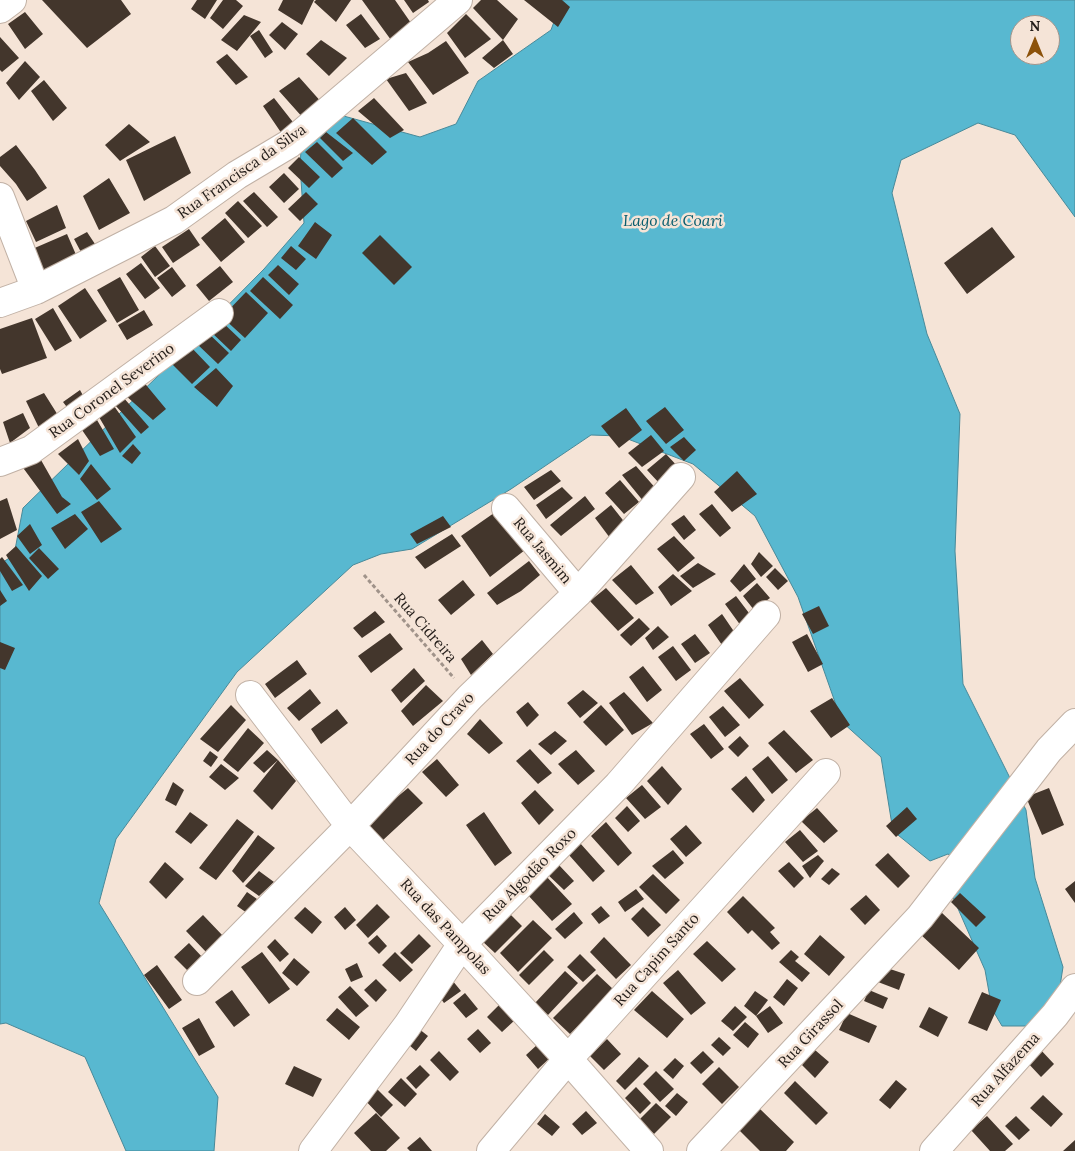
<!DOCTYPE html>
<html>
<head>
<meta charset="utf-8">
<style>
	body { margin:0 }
	#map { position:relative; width:1075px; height:1151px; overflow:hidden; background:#f5e4d7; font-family:Lora,serif }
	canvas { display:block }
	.north { position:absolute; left:1010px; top:15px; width:50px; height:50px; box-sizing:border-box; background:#f5e4d7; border:1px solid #a1948b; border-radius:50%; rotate:0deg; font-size:14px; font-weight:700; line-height:20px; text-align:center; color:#221c18 }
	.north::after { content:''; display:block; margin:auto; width:18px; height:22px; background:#8c520a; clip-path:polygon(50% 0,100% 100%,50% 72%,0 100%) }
</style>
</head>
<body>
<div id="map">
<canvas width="1075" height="1151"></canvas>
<div class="north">N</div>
</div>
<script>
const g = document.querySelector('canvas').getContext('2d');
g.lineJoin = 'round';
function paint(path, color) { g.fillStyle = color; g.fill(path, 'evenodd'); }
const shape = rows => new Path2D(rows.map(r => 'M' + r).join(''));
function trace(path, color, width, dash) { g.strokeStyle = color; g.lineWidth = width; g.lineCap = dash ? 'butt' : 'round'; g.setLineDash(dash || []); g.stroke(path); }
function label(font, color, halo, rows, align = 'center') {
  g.font = font + ' Lora,serif'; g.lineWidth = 5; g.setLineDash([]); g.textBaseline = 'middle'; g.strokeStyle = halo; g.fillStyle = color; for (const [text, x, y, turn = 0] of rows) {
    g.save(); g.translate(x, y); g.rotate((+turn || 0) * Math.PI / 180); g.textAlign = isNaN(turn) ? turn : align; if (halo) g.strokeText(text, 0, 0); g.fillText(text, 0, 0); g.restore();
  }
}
const water = shape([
	[562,0,1075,0,1075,217,1015,135,978,123,901,160,892,193,927,334,960,414,955,551,963,684,1026,810,1035,878,1063,967,1056,1012,1026,1026,1002,1026,992,1009,985,970,952,895,962,863,948,854,930,861,893,831,881,757,842,722,798,597,755,516,693,464,620,436,591,435,511,489,412,549,381,554,353,565,237,672,116,839,99,903,218,1097,214,1151,126,1151,85,1057,6,1023,0,1024,0,564,14,555,23,508,164,370,264,269,304,223,300,166,302,135,340,115,420,137,456,124,478,81,551,30,562,0],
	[1020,25,1050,25,1050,55,1020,55,1020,25]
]);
paint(water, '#58b8d0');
trace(water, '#488999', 1);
paint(shape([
	[42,0,121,0,131,14,87,48],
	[197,0,217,0,205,19,191,9],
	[223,0,236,0,243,6,223,29,210,18],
	[283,0,314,0,302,25,278,10],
	[316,0,351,0,336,22,314,2],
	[362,0,395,0,411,23,391,40],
	[404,0,428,0,429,2,413,13],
	[481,0,497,0,518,19,503,40,473,8],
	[524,0,562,0,570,7,558,27],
	[25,12,43,34,25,49,8,24],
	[361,14,380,39,365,48,346,25],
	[466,14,491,39,465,58,447,33],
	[244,15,261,22,237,51,221,40],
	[282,22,298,34,285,50,269,35],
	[259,30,273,52,265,58,250,36],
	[0,37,19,58,2,72,0,70],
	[321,40,347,58,329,76,306,54],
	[503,40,513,54,494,68,482,58],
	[446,41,469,73,433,95,408,62,428,53],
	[227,54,248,77,236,85,216,62],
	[25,61,40,77,19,100,6,83],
	[406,73,427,103,409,111,386,79],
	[299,77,323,104,304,119,279,91],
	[44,80,67,108,53,121,31,91],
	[274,98,296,126,282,134,263,106],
	[374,98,404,130,390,138,358,111],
	[353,118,387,152,372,165,336,133],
	[129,124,150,142,120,161,105,145],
	[326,132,353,153,343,161,320,138],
	[175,136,191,173,144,201,126,160],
	[317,142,343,168,332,178,305,152],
	[16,145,35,170,47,188,27,201,16,184,0,166,0,157],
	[299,157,320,177,309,188,288,168],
	[284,173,299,189,284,203,269,187],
	[109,178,130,213,99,230,83,196],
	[254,192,278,217,267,227,243,201],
	[306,192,318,204,300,221,288,209],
	[238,201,262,226,248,238,225,213],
	[57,205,66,228,36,242,26,221],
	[225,218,245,242,221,262,201,238],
	[315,222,332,235,316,259,298,246],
	[992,227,1015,257,967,294,944,263],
	[189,229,200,245,173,263,162,247],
	[87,232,97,247,82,254,74,239],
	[67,234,77,257,42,272,30,250],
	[380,235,412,267,394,285,362,253],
	[155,246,170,266,155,277,141,257],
	[291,246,306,259,296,270,281,258],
	[141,263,160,288,145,299,126,274],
	[278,265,299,284,289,295,268,275],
	[220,266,233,282,209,301,196,285],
	[172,267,186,286,172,297,157,278],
	[120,277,139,310,117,323,97,290],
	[263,277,293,305,280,319,250,291],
	[85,288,107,321,80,339,58,306],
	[246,292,268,313,245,338,222,317],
	[53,308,72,341,55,351,35,319],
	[144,310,153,325,127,340,118,325],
	[32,318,47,358,2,374,0,369,0,329],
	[220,320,241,340,231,351,210,331],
	[207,332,229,353,218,364,196,343],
	[189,345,210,367,192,384,170,362],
	[216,368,233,386,217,407,194,387],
	[142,380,166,409,153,420,125,395],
	[80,390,86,401,73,415,63,402],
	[44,393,61,420,40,430,26,401],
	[123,397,149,427,141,434,115,405],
	[114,406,136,437,120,453,99,417],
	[665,407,684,430,666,444,646,421],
	[626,408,642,430,619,448,601,426],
	[23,413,30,428,10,443,3,422],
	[97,420,114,449,100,456,82,430],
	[651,435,664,451,642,467,628,453],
	[684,437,696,450,684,461,670,447],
	[78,439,89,461,79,475,58,454],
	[133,444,141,453,132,464,122,456],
	[37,453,62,497,71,504,57,514,21,465],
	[666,454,680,469,660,484,647,470],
	[91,464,111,489,97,500,80,479],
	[636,466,658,491,644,502,622,475],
	[551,470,561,481,534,500,524,487],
	[737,471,757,494,732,512,714,492],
	[620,480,639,502,624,514,605,493],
	[562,487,573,498,546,519,536,505],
	[585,496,595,509,561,536,550,525],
	[7,498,17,530,0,539,0,501],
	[99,501,122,529,101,543,81,512],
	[712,504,731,528,720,537,699,514],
	[611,505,626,524,610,538,595,518],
	[494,513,506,530,525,550,490,577,461,536],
	[75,514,88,529,65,549,51,528],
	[684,515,696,530,684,540,671,524],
	[443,516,451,527,417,544,410,534],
	[30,524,42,545,30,554,17,536],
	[452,534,461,546,425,569,415,557],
	[674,536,695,558,678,572,657,549],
	[16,546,42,576,29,591,6,555],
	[39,548,59,569,48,579,29,558],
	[759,552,773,566,761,577,751,564],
	[2,557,23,585,12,591,0,571,0,559],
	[529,561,540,575,521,591,497,605,487,593],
	[698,563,716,574,693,588,680,576],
	[744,564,756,579,740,592,730,581],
	[631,565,654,593,636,605,612,580],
	[775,568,788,581,778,590,766,577],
	[673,574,692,591,671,606,658,587],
	[463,580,475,595,451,615,438,600],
	[757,583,770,598,754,610,743,596],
	[606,588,634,618,618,631,590,601],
	[0,590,7,601,0,606],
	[736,596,752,617,741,626,725,604],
	[819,606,829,626,813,634,802,614],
	[375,611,385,622,362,638,353,628],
	[722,614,735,633,722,645,708,625],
	[639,618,650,629,631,646,620,635],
	[658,626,669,637,653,650,645,638],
	[390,633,403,649,371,673,358,656],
	[695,634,710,653,695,663,681,644],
	[807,634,823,664,808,672,792,642],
	[482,640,493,654,471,675,461,659],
	[0,642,15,648,5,670,0,668],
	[673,646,691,670,676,681,658,657],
	[297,660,307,674,275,698,265,684],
	[643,666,662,690,647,702,629,677],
	[414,668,425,681,401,703,391,690],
	[740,678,764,705,749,719,724,691],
	[426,685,443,701,413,726,401,711],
	[310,689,321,703,299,721,287,708],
	[583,690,598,703,580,718,567,703],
	[624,692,653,723,632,735,609,703],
	[832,698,850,725,831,738,810,711],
	[528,702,539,715,527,727,516,712],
	[231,705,246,720,218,752,200,739],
	[601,705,624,730,606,746,583,722],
	[723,706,740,725,725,737,709,717],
	[337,709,348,723,321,744,311,729],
	[480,719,503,743,489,754,467,734],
	[704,724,724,749,711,759,690,734],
	[248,728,264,743,238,772,223,760],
	[784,730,813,760,796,773,768,743],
	[555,731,567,741,551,755,538,744],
	[740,736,749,746,738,757,728,747],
	[530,749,552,773,538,784,516,761],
	[267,750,278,760,264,773,253,763],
	[576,750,595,771,578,785,558,764],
	[210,751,218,757,211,767,203,761],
	[768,756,788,780,772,794,752,769],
	[437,759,459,785,446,797,422,772],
	[278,760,296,781,272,810,253,791],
	[221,764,239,778,225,790,209,777],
	[662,766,682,789,668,805,647,781],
	[746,776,765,800,753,813,731,789],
	[173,782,184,790,176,806,165,800],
	[642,785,661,807,645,819,626,798],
	[408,788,423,803,382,841,367,822],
	[1049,788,1064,825,1042,835,1026,797],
	[535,790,554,810,539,825,521,803],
	[627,806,640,821,628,832,615,818],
	[907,807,917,819,896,837,886,826],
	[817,808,838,831,824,843,801,821],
	[190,812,208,825,191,844,175,832],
	[484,812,512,853,495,866,466,825],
	[237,819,254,832,216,880,199,868],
	[606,822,632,853,618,866,591,836],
	[686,825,702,843,686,857,670,839],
	[800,830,818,851,803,862,785,842],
	[258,835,275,848,243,883,232,871],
	[580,843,605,871,593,882,569,855],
	[673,850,684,863,665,879,652,866],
	[888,853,910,876,898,888,875,865],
	[818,855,824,861,810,878,802,866],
	[165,862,184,879,166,899,149,882],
	[789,862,804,878,794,888,778,871],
	[558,864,574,881,564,890,545,872],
	[832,868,840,874,829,885,821,879],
	[259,871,274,882,259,896,245,886],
	[653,874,680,900,666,914,639,887],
	[545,875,572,904,552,921,526,893],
	[1075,881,1075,903,1065,889],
	[636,889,644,899,625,912,618,902],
	[247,892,257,899,247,913,237,906],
	[960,893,986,917,976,927,951,902],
	[866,895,880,910,865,925,850,909],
	[743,896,775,928,770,932,780,943,772,950,752,930,748,934,727,912],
	[377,904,390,917,368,938,356,925],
	[601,906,610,916,599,924,591,914],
	[305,907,322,922,312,934,294,918],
	[345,907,356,920,345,930,334,917],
	[643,907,661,925,648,937,631,919],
	[508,912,522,926,495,953,481,940],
	[574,912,583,923,565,939,555,929],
	[941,912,979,948,959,970,920,934],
	[203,915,224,937,207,953,186,931],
	[533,920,552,938,518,972,500,953],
	[419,934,431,946,412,964,400,953],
	[377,935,387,946,379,954,368,943],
	[820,935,845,957,829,976,804,954],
	[604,937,631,965,616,979,590,952],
	[275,939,289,954,280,962,267,947],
	[707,941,736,969,722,982,693,954],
	[189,943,204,959,190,973,174,957],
	[544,950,554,960,529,985,519,975],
	[791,950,799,957,795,961,810,973,802,982,779,962],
	[262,952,290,989,269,1004,241,967],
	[395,952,413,970,400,982,382,965],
	[580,954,596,970,583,982,567,967],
	[294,958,310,972,297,986,282,973],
	[357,963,363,977,351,982,345,969],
	[157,965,182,1000,169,1009,144,975],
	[884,967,905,974,899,990,878,982],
	[678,970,706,1003,691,1015,663,983],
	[565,971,578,983,548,1015,535,1003],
	[597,974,614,990,570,1034,553,1018],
	[376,979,387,990,376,1002,364,990],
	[787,979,798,988,784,1006,773,997],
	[452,980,461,991,444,1003,436,992],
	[350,986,369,1006,356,1017,338,997],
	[232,990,250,1015,234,1027,215,1002],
	[869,990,888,998,883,1009,864,1001],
	[652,991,684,1019,667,1038,634,1010],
	[755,991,768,1000,756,1016,744,1006],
	[982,992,1001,1000,987,1031,968,1023],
	[465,993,478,1009,466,1018,453,1003],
	[500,1004,515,1020,502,1032,487,1017],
	[735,1006,747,1017,733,1031,721,1021],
	[770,1006,783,1023,768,1033,756,1016],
	[929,1007,948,1017,938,1037,919,1027],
	[337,1008,360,1027,349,1040,326,1020],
	[847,1013,877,1026,869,1043,839,1030],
	[199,1018,215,1047,199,1056,182,1028],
	[745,1022,759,1034,748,1048,733,1035],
	[414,1025,428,1036,416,1051,402,1039],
	[478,1029,491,1043,480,1053,467,1039],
	[719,1037,731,1048,723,1056,711,1045],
	[607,1039,621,1054,604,1070,590,1056],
	[538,1044,551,1057,538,1069,526,1055],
	[1039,1048,1054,1064,1041,1077,1026,1061],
	[815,1050,829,1062,815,1078,802,1065],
	[439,1051,459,1072,450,1081,430,1060],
	[703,1051,714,1062,701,1074,690,1063],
	[639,1057,649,1066,625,1090,616,1081],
	[675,1058,684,1066,673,1079,663,1070],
	[420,1065,430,1075,416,1089,406,1078],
	[294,1066,322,1079,313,1097,285,1084],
	[719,1067,739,1087,722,1104,702,1084],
	[656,1071,674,1089,660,1102,643,1084],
	[401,1078,417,1094,405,1107,388,1092],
	[896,1080,907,1089,890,1109,879,1100],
	[795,1081,828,1113,816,1125,784,1093],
	[373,1085,393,1105,381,1117,361,1096],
	[636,1087,651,1103,640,1114,625,1098],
	[677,1093,688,1102,676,1116,665,1106],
	[1043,1095,1063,1114,1051,1127,1030,1108],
	[656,1103,671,1117,654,1134,639,1120],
	[759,1108,794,1142,786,1151,760,1151,738,1129],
	[586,1111,597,1123,582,1135,572,1124],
	[376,1113,400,1138,386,1151,371,1151,354,1133],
	[545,1114,560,1127,552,1136,537,1124],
	[987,1116,1013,1144,1005,1151,990,1151,971,1130],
	[1016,1116,1030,1130,1019,1140,1005,1126],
	[420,1137,432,1151,410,1151,407,1148],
	[1075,1140,1075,1151,1063,1151]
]), '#43362c');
const minor = shape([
	[0,9,12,0],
	[0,197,36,290],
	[0,303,36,290,174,220,237,175,289,144,458,0],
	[0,462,31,450,219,313],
	[506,508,578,593],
	[250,695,350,826,462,944,568,1059,649,1151],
	[197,981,350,826,470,697,578,593,681,477],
	[313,1151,407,1026,462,944,618,785,766,615],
	[491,1151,568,1059,826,773],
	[701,1151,920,917,1049,750,1075,723],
	[934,1151,1055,1015,1075,988]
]);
trace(minor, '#c1b1a5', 30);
trace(shape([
	[364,575,454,678]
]), '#a0938a', 3, [4, 2.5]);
trace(minor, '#fff', 28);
label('15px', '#221c18', '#f5e4d7', [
	["Rua Francisca da Silva",242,172,-35],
	["Rua Coronel Severino",112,391,-36],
	["Rua Jasmim",542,551,50],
	["Rua Cidreira",425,628,49],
	["Rua do Cravo",440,729,-47],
	["Rua Algodão Roxo",530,875,-45],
	["Rua das Pampolas",445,927,47],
	["Rua Capim Santo",657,960,-48],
	["Rua Girassol",811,1034,-47],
	["Rua Alfazema",1006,1070,-48]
]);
label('italic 16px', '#095d6e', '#f5e4d7', [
	["Lago de Coari",673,221]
]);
</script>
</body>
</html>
